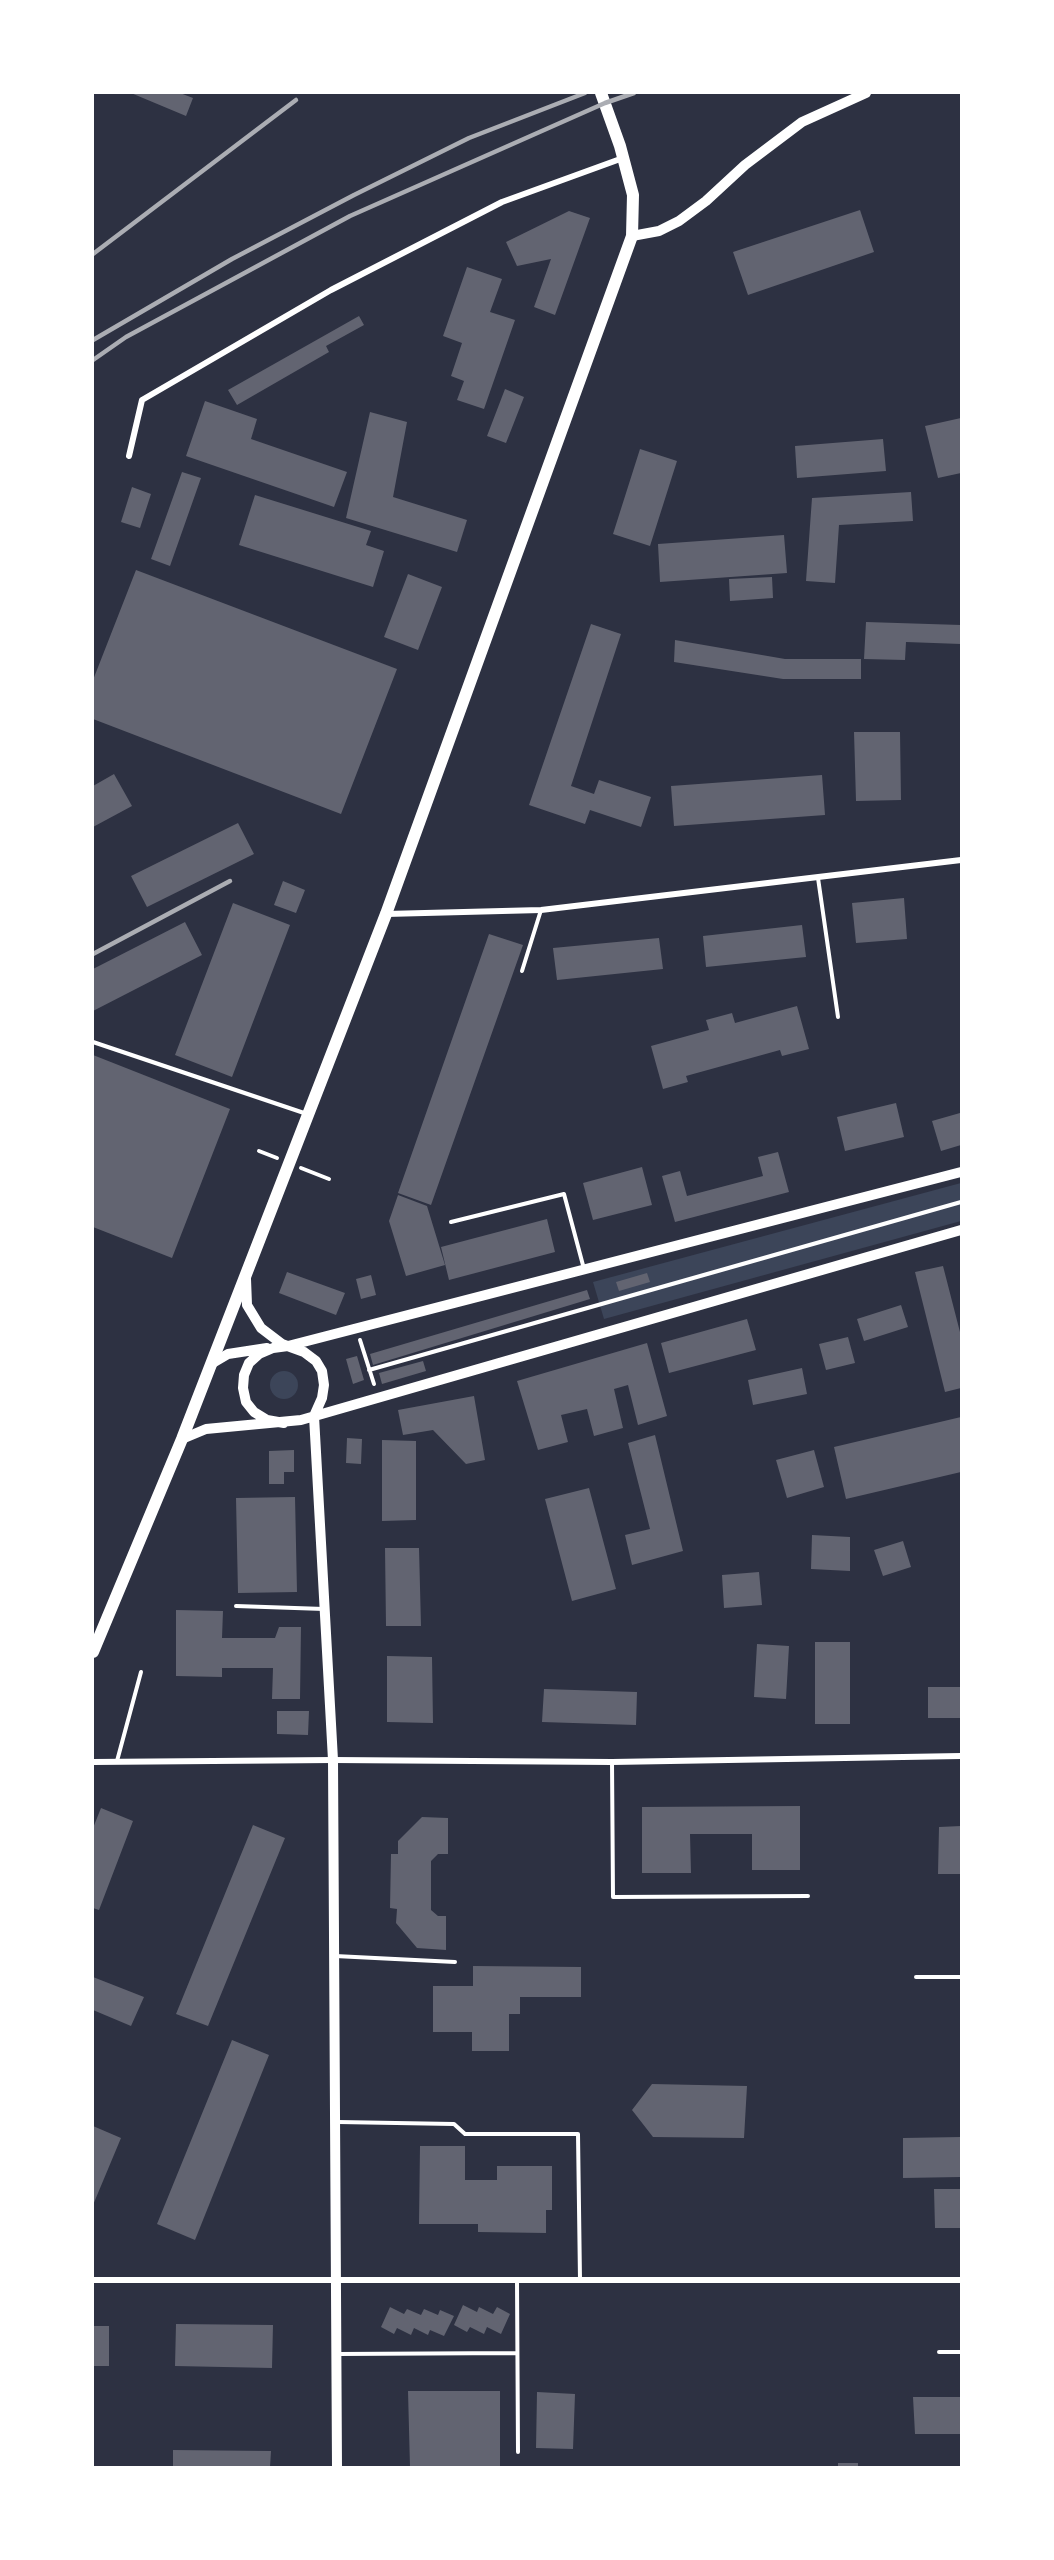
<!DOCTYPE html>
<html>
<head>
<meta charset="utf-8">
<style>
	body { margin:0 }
	#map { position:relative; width:1054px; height:2560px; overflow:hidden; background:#2d3142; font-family:"DM Sans",sans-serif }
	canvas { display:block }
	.frame { position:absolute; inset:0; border:94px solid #fff; pointer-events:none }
</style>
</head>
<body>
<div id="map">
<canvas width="1054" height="2560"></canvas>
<div class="frame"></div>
</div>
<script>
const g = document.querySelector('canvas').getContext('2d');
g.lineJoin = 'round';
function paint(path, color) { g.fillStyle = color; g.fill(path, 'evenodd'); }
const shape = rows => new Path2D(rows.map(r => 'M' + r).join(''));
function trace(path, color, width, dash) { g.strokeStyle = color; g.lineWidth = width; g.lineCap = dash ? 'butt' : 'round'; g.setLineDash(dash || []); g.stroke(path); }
paint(shape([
	[961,1183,961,1221,604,1319,593,1282],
	'270 1385a14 14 0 1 1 28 0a14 14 0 1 1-28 0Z'
]), '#3c4559');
paint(shape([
	[131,93,180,93,193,98,186,116],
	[860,210,874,252,748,295,733,252],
	[569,211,590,218,555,315,534,307,551,259,517,266,506,242],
	[467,267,502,279,490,312,515,320,484,409,457,400,464,381,451,376,462,343,443,336],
	[359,316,364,325,326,346,329,352,237,405,228,390],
	[505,389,524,397,506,443,487,436],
	[205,401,257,419,251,439,347,472,334,507,186,456],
	[370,412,407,422,393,497,467,520,457,552,346,518],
	[961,418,961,473,938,478,925,426],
	[883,439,886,471,797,478,795,446],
	[640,449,677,461,650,546,613,534],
	[182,472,201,478,170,566,151,559],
	[132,487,151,494,140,528,121,522],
	[911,492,913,521,839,525,835,583,806,581,812,498],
	[255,495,371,531,366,545,384,551,373,587,239,545],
	[784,535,787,573,660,582,658,544],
	[136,570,397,669,341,814,93,719,93,680],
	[408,574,442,587,418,650,384,637],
	[772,577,773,598,730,601,729,579],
	[866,622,961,625,961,644,906,642,905,660,864,659],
	[591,624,621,634,571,786,594,794,599,780,651,797,641,827,590,810,585,824,529,805],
	[675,640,785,659,861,659,861,679,783,679,674,662],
	[854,732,900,732,901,800,856,801],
	[114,774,132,806,93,827,93,786],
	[822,775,825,815,674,826,671,786],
	[238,823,254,854,147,907,131,876],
	[283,881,305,890,296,913,274,905],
	[904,898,907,939,856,943,852,903],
	[233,903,290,925,232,1077,175,1055],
	[185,922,202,955,93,1011,93,969],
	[802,925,806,957,706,967,703,936],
	[489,934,523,945,431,1205,398,1193],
	[659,938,663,969,557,980,553,948],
	[797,1006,809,1049,782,1056,780,1050,686,1076,688,1082,663,1089,651,1046,709,1030,706,1020,732,1013,735,1023],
	[93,1055,230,1109,172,1258,93,1227],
	[896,1103,904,1137,845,1151,837,1117],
	[960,1113,961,1145,941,1151,932,1121],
	[778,1152,789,1192,675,1222,662,1176,680,1171,687,1196,763,1176,758,1157],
	[642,1167,652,1205,593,1220,583,1183],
	[398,1195,427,1206,445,1265,406,1276,389,1221],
	[547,1219,555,1252,449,1280,441,1247],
	[943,1266,961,1336,961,1388,945,1392,915,1272],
	[287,1272,345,1293,336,1315,279,1293],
	[647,1273,650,1282,619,1291,616,1282],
	[371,1275,376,1295,361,1299,356,1279],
	[587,1290,590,1299,373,1365,370,1354],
	[901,1305,908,1327,864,1341,857,1319],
	[747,1319,756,1350,669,1373,661,1343],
	[848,1337,855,1363,826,1370,819,1344],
	[647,1343,667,1416,638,1425,628,1385,614,1389,623,1428,594,1436,587,1409,561,1415,568,1442,538,1450,517,1381],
	[357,1356,364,1380,353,1384,346,1359],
	[423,1361,426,1371,382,1384,379,1373],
	[802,1368,807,1394,753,1405,748,1380],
	[474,1396,485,1460,466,1464,433,1430,403,1435,398,1410],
	[961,1417,961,1472,846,1499,834,1447],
	[655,1435,683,1551,632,1565,625,1535,650,1529,628,1443],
	[347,1438,362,1439,361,1464,346,1463],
	[382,1440,416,1441,416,1520,382,1521],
	[294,1450,294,1472,284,1472,284,1484,269,1484,269,1451],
	[814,1450,824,1487,787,1498,776,1460],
	[589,1488,616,1589,572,1601,545,1499],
	[295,1497,297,1592,238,1593,236,1498],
	[812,1535,850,1537,850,1571,811,1569],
	[903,1541,911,1567,883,1576,874,1550],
	[385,1548,419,1548,421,1626,386,1626],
	[759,1572,762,1605,724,1608,722,1575],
	[176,1610,223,1611,222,1638,275,1638,279,1627,301,1627,300,1699,272,1699,273,1668,222,1668,222,1677,176,1676],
	[815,1642,850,1642,850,1724,815,1724],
	[757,1644,789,1646,786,1699,754,1697],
	[387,1656,432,1657,433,1723,387,1722],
	[928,1687,961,1687,961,1718,928,1718],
	[544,1689,637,1692,636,1725,542,1722],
	[277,1711,309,1711,308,1735,277,1734],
	[800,1806,800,1870,752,1870,752,1834,690,1834,691,1873,642,1873,642,1807],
	[101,1808,133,1821,99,1910,93,1908,93,1828],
	[422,1817,448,1818,448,1854,438,1854,431,1861,431,1910,438,1916,446,1916,446,1950,417,1948,396,1923,397,1909,390,1908,391,1854,398,1854,398,1841],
	[253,1825,285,1838,208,2026,176,2014],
	[961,1826,961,1874,938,1874,939,1827],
	[473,1966,581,1967,581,1997,520,1997,520,2014,509,2014,509,2051,472,2051,472,2032,433,2032,433,1986,473,1986],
	[93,1977,144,1997,131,2026,93,2010],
	[232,2040,269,2055,195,2240,157,2224],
	[652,2084,747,2086,744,2138,653,2137,632,2110],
	[93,2126,121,2138,93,2205],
	[961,2137,961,2177,903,2178,903,2138],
	[420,2146,465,2146,465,2180,497,2180,497,2166,552,2166,552,2210,546,2210,546,2233,478,2232,478,2224,419,2224],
	[934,2189,961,2189,961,2228,935,2228],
	[463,2305,477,2312,479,2307,493,2314,497,2307,510,2314,501,2334,487,2327,484,2334,470,2327,467,2332,454,2325],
	[390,2307,404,2314,407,2309,421,2315,424,2309,438,2315,440,2310,454,2316,444,2336,430,2330,428,2335,414,2328,411,2335,397,2328,394,2334,381,2327],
	[176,2324,273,2325,272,2368,175,2366],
	[93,2326,109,2326,109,2366,93,2366],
	[408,2391,500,2391,500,2467,410,2467],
	[537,2392,575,2394,573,2449,536,2448],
	[913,2397,961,2397,961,2434,915,2434],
	[173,2450,271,2451,270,2467,173,2467],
	[838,2463,858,2463,858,2467,838,2467]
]), '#626471');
trace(shape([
	[259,1151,277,1158],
	[301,1168,329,1179],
	[360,1340,374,1384],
	[369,1370,961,1202]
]), '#fff', 4);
trace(shape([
	[818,878,838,1017],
	[522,971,541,910],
	[93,1042,307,1114],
	[451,1222,564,1194,584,1269],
	[236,1606,324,1609],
	[117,1761,141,1672],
	[612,1762,613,1897,808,1896],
	[335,1956,455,1962],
	[916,1977,961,1977],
	[338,2122,454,2124,465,2134,578,2134,580,2280],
	[517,2281,518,2452],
	[939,2352,961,2352],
	[338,2354,517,2353]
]), '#fff', 4);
trace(shape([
	[129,456,142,400,331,290,502,202,623,158],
	[386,914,541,910,961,860],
	[93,1762,333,1760,612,1762,961,1756],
	[93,2280,961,2280]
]), '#fff', 6);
trace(shape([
	[632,236,659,231,679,221,706,201,745,165,802,122,866,93],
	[246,1279,247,1305,261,1328,282,1344,304,1352,316,1361,322,1371,324,1385,322,1398,314,1416],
	[211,1364,228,1354,267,1348],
	[314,1416,333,1760,337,2467],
	[284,1423,267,1420,254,1412,246,1402,243,1388,244,1375,249,1363,259,1354,273,1348,288,1346,961,1172],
	[182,1439,206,1429,301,1420,961,1230]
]), '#fff', 10);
trace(shape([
	[93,1652,182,1439,386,914,632,236,633,195,620,146,601,93]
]), '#fff', 12);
trace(shape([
	[93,254,296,100],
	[93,340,232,259,354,195,469,138,585,93],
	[93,360,126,337,350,216,605,103,634,93],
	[93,954,230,881]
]), '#abadb3', 4.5);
</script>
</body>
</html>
